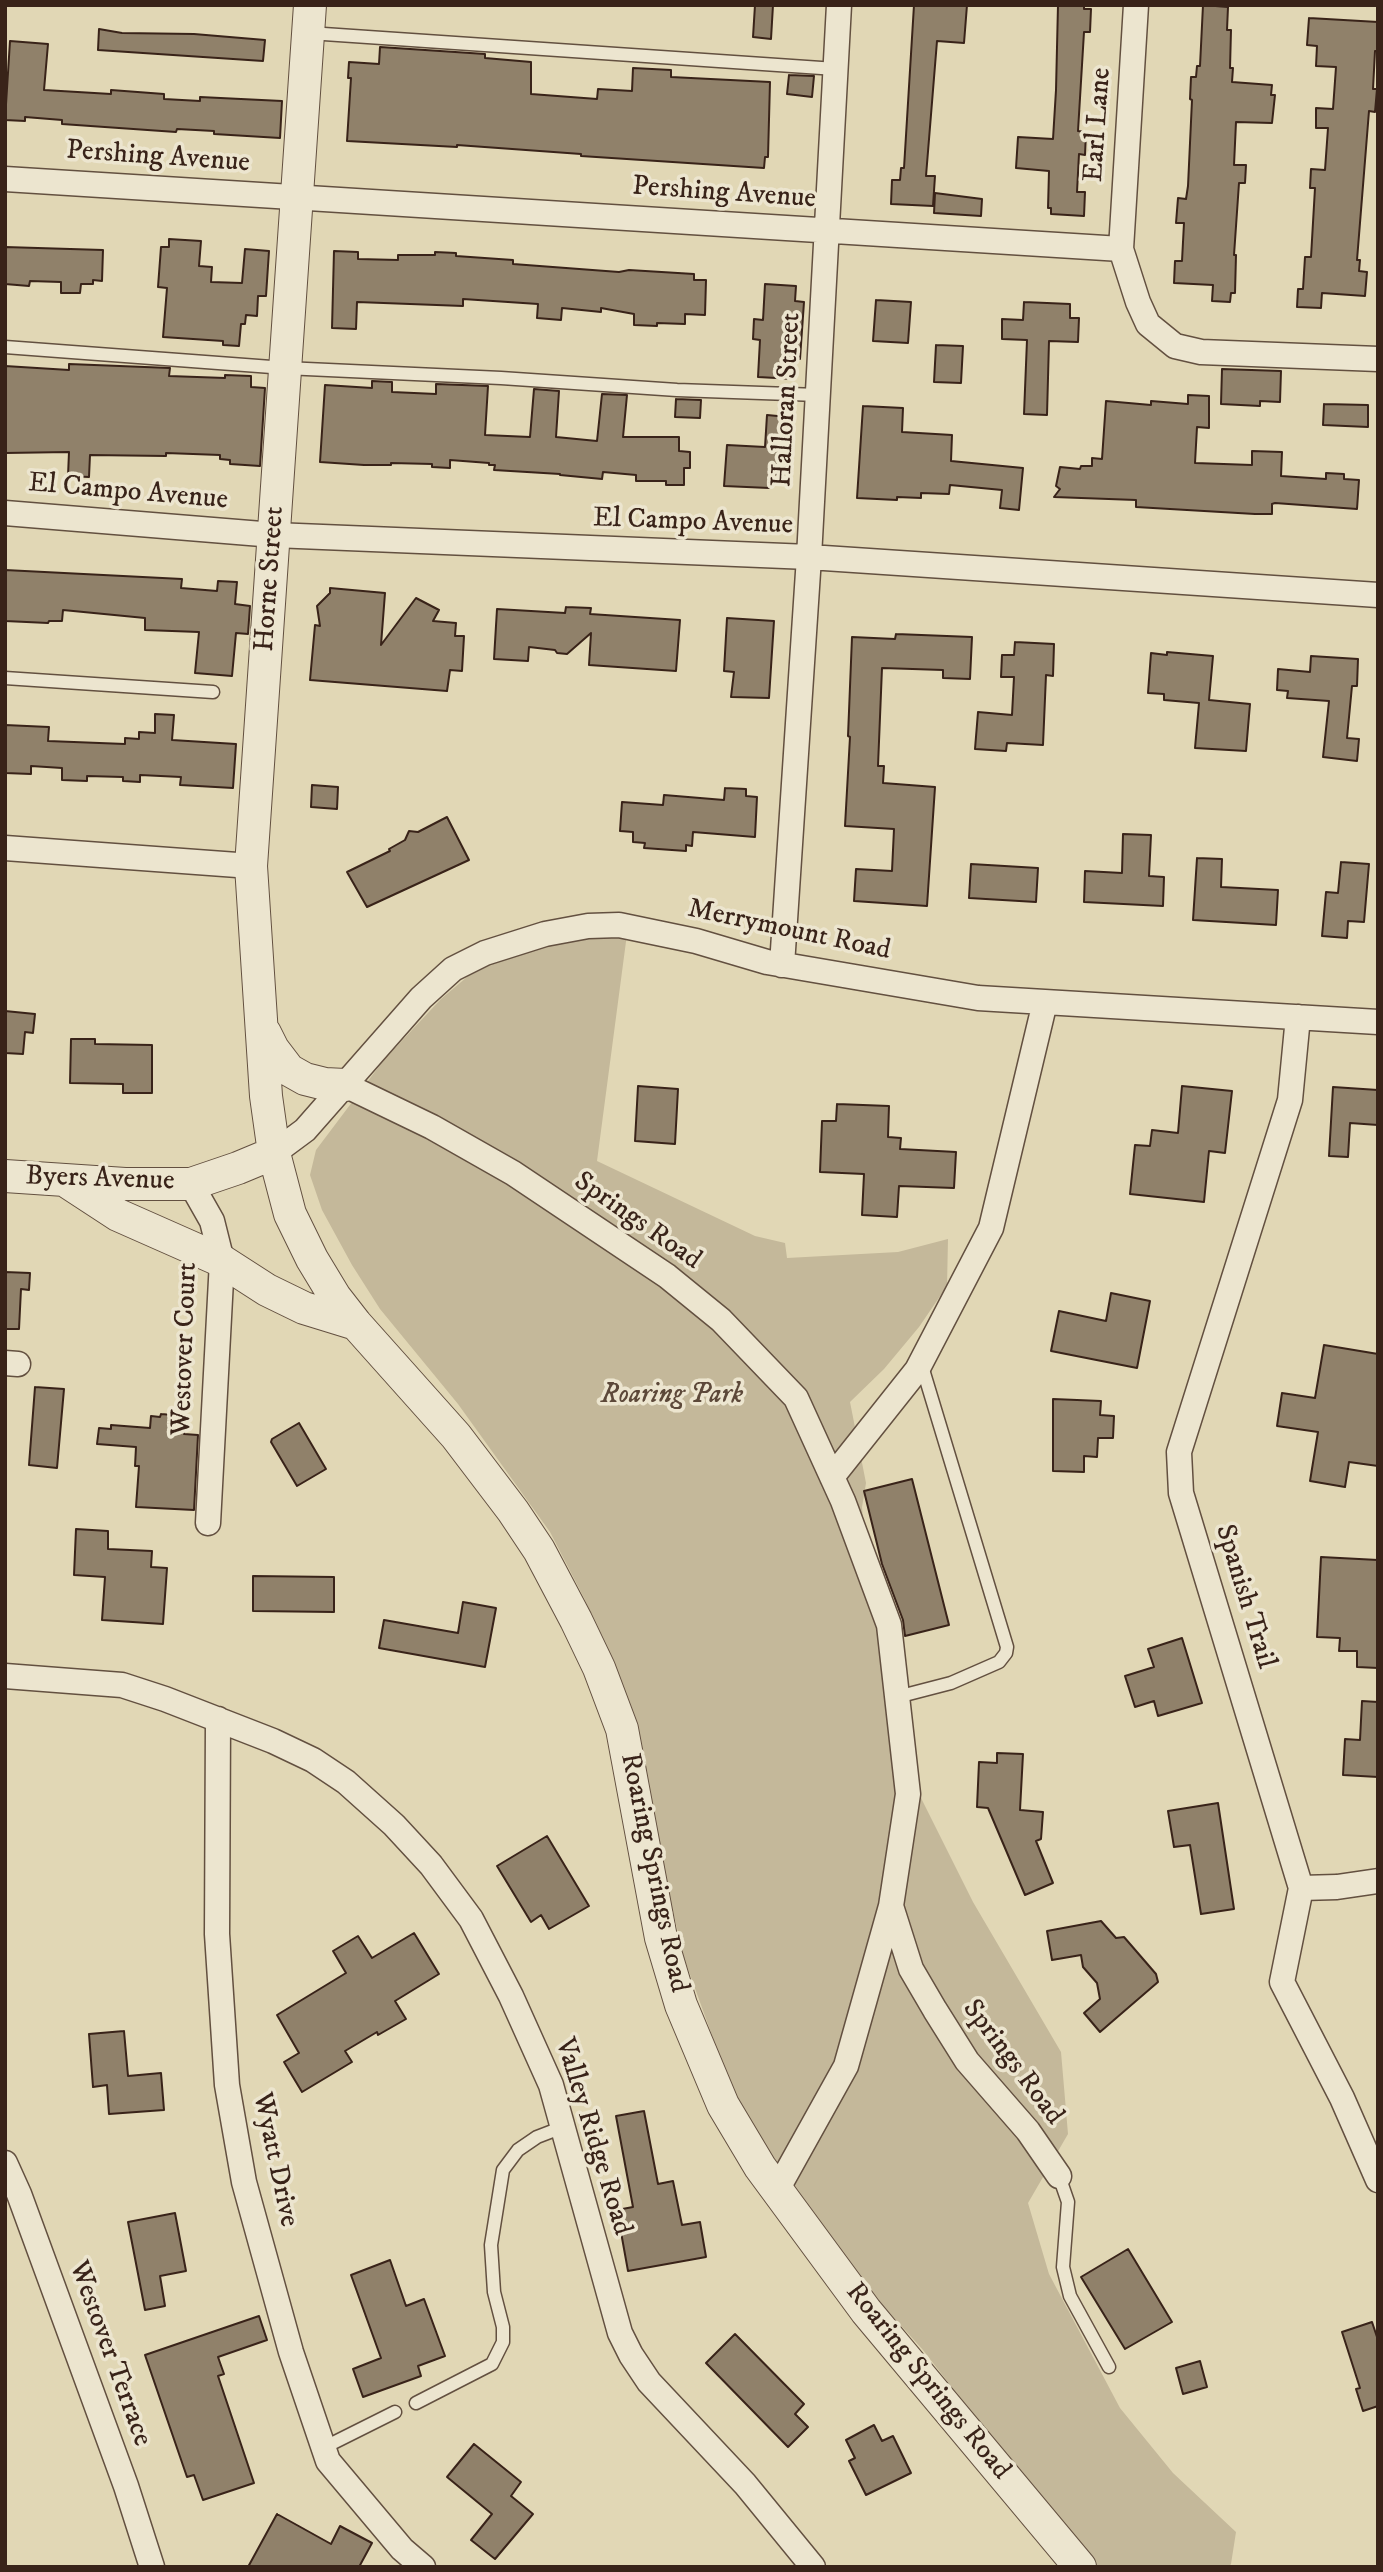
<!DOCTYPE html>
<html>
<head>
<meta charset="utf-8">
<style>
	body { margin:0 }
	#map { position:relative; width:1383px; height:2572px; overflow:hidden; background:#e1d7b5; font-family:"IM FELL DW Pica",serif }
	canvas { display:block }
	.frame { position:absolute; inset:0; border:7px solid #392319; pointer-events:none }
</style>
</head>
<body>
<div id="map">
<canvas width="1383" height="2572"></canvas>
<div class="frame"></div>
</div>
<script>
const g = document.querySelector('canvas').getContext('2d');
g.lineJoin = 'round';
function paint(path, color) { g.fillStyle = color; g.fill(path, 'evenodd'); }
const shape = rows => new Path2D(rows.map(r => 'M' + r).join(''));
function trace(path, color, width, dash) { g.strokeStyle = color; g.lineWidth = width; g.lineCap = dash ? 'butt' : 'round'; g.setLineDash(dash || []); g.stroke(path); }
function label(font, color, halo, rows, align = 'center') {
  g.font = font + ' "IM FELL DW Pica",serif'; g.lineWidth = 7; g.setLineDash([]); g.textBaseline = 'middle'; g.strokeStyle = halo; g.fillStyle = color; for (const [text, x, y, turn = 0] of rows) {
    g.save(); g.translate(x, y); g.rotate((+turn || 0) * Math.PI / 180); g.textAlign = isNaN(turn) ? turn : align; if (halo) g.strokeText(text, 0, 0); g.fillText(text, 0, 0); g.restore();
  }
}
paint(shape([
	[627,934,597,1161,755,1236,785,1243,787,1258,898,1252,948,1239,947,1286,919,1327,884,1369,850,1402,866,1483,862,1507,865,1547,911,1765,922,1800,973,1902,1061,2052,1068,2134,1028,2203,1049,2274,1120,2408,1173,2473,1236,2532,1231,2564,1229,2567,1091,2567,923,2350,839,2257,770,2153,730,2085,684,1958,618,1679,584,1598,550,1532,458,1404,380,1309,352,1265,322,1210,310,1175,316,1150,383,1061,441,999,487,960,540,943]
]), '#c4b89a');
const building = shape([
	[755,5,773,5,771,39,753,37,755,5],
	[914,5,967,5,964,43,937,41,926,176,935,176,933,206,891,204,892,180,900,180,901,168,904,168,914,5],
	[1058,5,1084,5,1084,9,1091,9,1090,32,1084,32,1078,131,1086,132,1085,155,1079,154,1077,192,1085,192,1084,216,1051,214,1051,208,1048,208,1049,171,1016,168,1018,137,1053,139,1056,90,1058,5],
	[1203,5,1228,7,1227,30,1231,30,1230,68,1233,68,1232,82,1272,85,1271,95,1275,95,1272,123,1236,122,1234,165,1246,165,1245,183,1239,183,1234,255,1236,255,1235,293,1231,293,1230,302,1212,301,1213,285,1174,283,1175,261,1182,261,1184,223,1176,223,1178,198,1186,199,1188,186,1192,100,1190,99,1191,77,1196,77,1197,66,1200,66,1203,5],
	[1309,18,1378,22,1378,51,1375,51,1373,89,1377,89,1375,112,1369,111,1357,260,1360,260,1359,271,1367,272,1365,296,1322,293,1321,308,1297,307,1298,289,1303,289,1305,257,1311,257,1315,188,1310,188,1311,169,1325,170,1328,128,1316,128,1316,108,1333,109,1336,67,1316,66,1317,46,1307,45,1309,18],
	[99,29,122,33,194,34,265,40,263,61,98,50,99,29],
	[10,41,48,44,44,90,111,94,111,90,164,94,164,99,200,101,200,97,282,101,280,138,214,134,214,131,177,129,176,132,62,124,62,120,25,117,25,121,5,120,10,41],
	[380,47,485,54,485,58,531,62,531,94,597,99,598,89,632,91,633,68,671,70,671,77,770,82,768,157,765,157,764,168,581,156,581,154,457,145,457,147,347,141,351,78,348,78,349,62,379,64,380,47],
	[789,75,814,76,812,97,787,94,789,75],
	[935,193,982,199,981,216,934,213,935,193],
	[169,239,201,241,199,266,212,267,211,282,242,283,245,249,269,251,266,296,258,296,257,316,246,315,245,324,241,324,239,346,223,345,223,341,163,337,167,288,158,287,161,247,169,247,169,239],
	[5,247,103,250,102,281,93,280,93,284,81,284,80,293,61,293,61,282,30,281,29,286,5,284,5,247],
	[334,251,358,252,358,259,398,260,398,255,435,255,435,252,456,253,456,256,513,260,513,264,619,272,629,270,694,274,694,280,706,280,705,315,685,314,685,324,657,323,657,326,634,325,634,314,601,308,601,312,562,308,561,320,537,318,538,304,463,299,463,306,357,302,356,329,332,328,334,251],
	[765,284,796,286,795,301,804,302,800,359,795,359,794,379,758,377,760,340,753,339,754,319,763,320,765,284],
	[876,300,911,302,908,343,873,341,876,300],
	[1024,302,1070,304,1070,318,1079,318,1078,342,1049,341,1047,415,1024,414,1027,340,1002,339,1002,319,1023,320,1024,302],
	[936,345,963,346,961,383,934,382,936,345],
	[69,364,170,368,169,376,225,378,225,375,251,376,251,387,265,388,260,466,230,464,230,460,220,459,220,455,166,453,166,456,90,455,89,477,68,476,69,452,5,453,5,366,69,370,69,364],
	[1222,369,1281,371,1280,402,1260,401,1260,406,1221,404,1222,369],
	[372,381,392,382,392,392,436,394,436,384,488,386,485,435,530,437,534,389,559,391,556,437,597,441,602,394,627,395,623,437,679,437,679,451,690,452,690,468,684,468,684,485,666,485,666,481,636,481,636,475,603,472,602,479,560,475,560,474,494,470,495,465,489,465,489,463,450,460,450,468,432,467,432,464,391,463,391,465,364,465,320,462,325,385,372,388,372,381],
	[1188,395,1209,396,1209,428,1197,427,1195,463,1252,465,1252,451,1282,452,1281,476,1326,479,1326,473,1344,474,1344,479,1359,480,1357,509,1275,503,1272,504,1272,514,1255,514,1136,507,1136,500,1054,497,1060,489,1056,486,1060,467,1080,469,1081,466,1092,466,1092,458,1102,459,1106,401,1151,405,1151,401,1188,404,1188,395],
	[676,399,701,400,700,418,675,417,676,399],
	[1324,404,1368,405,1368,427,1323,425,1324,404],
	[863,406,903,408,902,432,952,435,951,461,1023,468,1019,510,1000,508,1002,490,950,485,949,494,921,493,921,498,897,497,897,500,857,498,863,406],
	[767,415,788,417,784,475,770,474,769,488,724,486,727,445,765,447,767,415],
	[5,570,182,579,181,588,217,591,218,581,237,582,235,604,250,606,248,634,236,633,232,676,195,673,199,632,145,630,145,618,63,610,62,621,49,621,48,623,5,621,5,570],
	[330,588,385,593,381,645,416,598,439,610,433,621,456,623,455,636,464,636,462,671,450,670,447,691,310,680,315,625,320,626,317,606,330,593,330,588],
	[566,607,591,608,590,614,680,620,676,671,589,665,591,633,567,654,557,653,555,650,529,647,528,661,494,659,497,609,565,613,566,607],
	[727,618,774,621,769,698,731,697,734,672,724,671,727,618],
	[896,634,972,637,970,679,943,678,943,670,882,668,878,766,884,766,883,783,935,787,927,906,854,901,856,869,892,871,894,829,845,826,850,737,848,736,852,637,895,639,896,634],
	[1015,642,1054,644,1053,676,1046,675,1043,745,1007,743,1006,751,975,749,978,712,1012,715,1014,677,1001,677,1002,655,1014,655,1015,642],
	[1167,652,1213,656,1209,700,1250,704,1246,751,1195,748,1199,703,1164,700,1164,694,1148,693,1151,653,1167,655,1167,652],
	[1311,656,1358,659,1357,686,1352,686,1347,738,1359,739,1357,761,1323,757,1329,701,1287,698,1288,691,1277,690,1278,669,1310,672,1311,656],
	[155,714,174,715,172,740,236,744,233,788,180,785,181,777,140,775,140,782,123,781,123,777,87,776,87,781,62,780,62,768,31,766,31,774,5,773,5,725,49,727,48,741,125,744,125,738,139,739,139,732,155,733,155,714],
	[312,785,338,787,337,809,311,807,312,785],
	[725,788,746,789,746,796,757,797,755,837,693,832,692,846,686,845,686,851,644,848,645,843,633,842,633,832,620,831,622,802,663,805,664,795,724,800,725,788],
	[447,817,469,860,367,907,347,872,390,851,389,849,405,840,409,831,418,832,447,817],
	[1123,834,1151,835,1149,876,1164,877,1163,906,1084,902,1085,871,1122,873,1123,834],
	[1197,858,1222,859,1221,887,1278,890,1276,925,1193,920,1197,858],
	[1341,862,1369,864,1364,922,1348,921,1347,938,1322,936,1326,892,1338,893,1341,862],
	[971,864,1038,868,1036,902,969,898,971,864],
	[5,1011,35,1014,33,1033,25,1032,23,1054,5,1053,5,1011],
	[71,1039,95,1039,95,1044,152,1045,152,1093,123,1093,123,1084,70,1083,71,1039],
	[638,1086,678,1089,675,1144,635,1141,638,1086],
	[1182,1086,1232,1091,1225,1153,1209,1151,1204,1202,1130,1194,1135,1145,1150,1146,1152,1130,1178,1133,1182,1086],
	[1333,1087,1378,1090,1378,1125,1350,1123,1348,1157,1329,1156,1333,1087],
	[837,1104,889,1106,888,1137,901,1138,900,1149,956,1152,954,1188,899,1186,897,1217,862,1215,864,1174,820,1172,822,1121,836,1121,837,1104],
	[5,1272,30,1273,29,1290,21,1289,19,1329,5,1329,5,1272],
	[1111,1293,1150,1301,1137,1368,1051,1351,1059,1311,1106,1321,1111,1293],
	[1324,1345,1378,1354,1378,1466,1349,1462,1345,1487,1310,1481,1318,1432,1277,1426,1282,1393,1315,1398,1324,1345],
	[35,1387,64,1389,57,1468,29,1465,35,1387],
	[1053,1399,1101,1401,1100,1415,1114,1416,1113,1438,1098,1438,1097,1457,1084,1456,1084,1472,1053,1471,1053,1399],
	[161,1414,185,1416,184,1434,198,1435,194,1510,136,1507,139,1466,135,1466,136,1447,97,1444,99,1428,111,1429,111,1425,150,1428,151,1416,160,1417,161,1414],
	[299,1423,326,1469,297,1486,271,1442,272,1439,299,1423],
	[912,1479,949,1625,905,1636,903,1620,882,1564,864,1491,912,1479],
	[76,1529,108,1531,108,1549,152,1551,151,1567,167,1568,163,1624,102,1620,105,1577,74,1575,76,1529],
	[1321,1557,1378,1560,1378,1668,1357,1667,1357,1651,1339,1651,1340,1638,1317,1637,1321,1557],
	[253,1576,334,1577,334,1612,253,1611,253,1576],
	[463,1602,496,1608,485,1667,379,1648,384,1620,458,1633,463,1602],
	[1182,1638,1202,1703,1158,1716,1154,1701,1135,1707,1125,1676,1154,1667,1148,1649,1182,1638],
	[1362,1701,1378,1702,1378,1777,1343,1775,1345,1739,1360,1740,1362,1701],
	[997,1753,1023,1754,1020,1810,1043,1812,1041,1839,1036,1841,1053,1883,1025,1895,988,1808,977,1807,979,1762,997,1763,997,1753],
	[1218,1803,1234,1909,1201,1914,1190,1845,1174,1847,1168,1811,1218,1803],
	[547,1836,589,1906,549,1929,541,1915,531,1922,497,1866,547,1836],
	[1101,1921,1116,1938,1124,1937,1156,1974,1158,1982,1100,2032,1084,2013,1100,1999,1097,1983,1083,1967,1081,1955,1052,1960,1047,1931,1101,1921],
	[414,1933,439,1974,395,2001,406,2019,378,2035,377,2032,345,2051,352,2062,302,2092,284,2062,299,2053,277,2015,346,1973,333,1951,358,1936,372,1958,414,1933],
	[124,2031,128,2076,161,2073,164,2110,109,2114,107,2085,93,2087,89,2034,124,2031],
	[644,2111,658,2184,673,2181,682,2225,700,2222,706,2257,628,2271,617,2210,633,2207,616,2116,644,2111],
	[175,2213,186,2271,160,2276,165,2306,145,2310,128,2222,175,2213],
	[1128,2249,1172,2322,1125,2349,1081,2277,1128,2249],
	[390,2260,406,2306,424,2299,445,2356,418,2366,421,2376,363,2397,353,2369,381,2358,351,2275,390,2260],
	[259,2316,267,2340,218,2357,224,2374,218,2376,254,2483,203,2500,194,2475,187,2477,145,2355,259,2316],
	[1372,2322,1378,2340,1378,2406,1363,2411,1356,2389,1360,2388,1342,2332,1372,2322],
	[735,2334,804,2404,795,2414,808,2427,788,2447,706,2363,735,2334],
	[1200,2361,1207,2387,1183,2394,1176,2368,1200,2361],
	[874,2425,882,2441,893,2436,911,2473,866,2495,849,2461,855,2458,846,2440,874,2425],
	[474,2444,521,2482,511,2496,533,2514,495,2559,471,2540,492,2514,447,2477,474,2444],
	[277,2514,331,2544,340,2526,372,2543,359,2567,248,2567,277,2514]
]);
paint(building, '#90816a');
trace(building, '#392319', 2);
const service = shape([
	[309,33,836,69],
	[5,347,285,368,501,378,677,390,818,395],
	[5,678,213,692],
	[897,1697,951,1683,999,1662,1006,1653,1007,1647,921,1363],
	[1059,2176,1068,2202,1063,2267,1070,2296,1109,2367],
	[416,2403,492,2364,503,2342,503,2327,494,2292,491,2245,503,2170,518,2150,537,2137,563,2127],
	[323,2448,395,2412]
]);
const minor = shape([
	[1136,5,1121,249,1138,302,1148,324,1175,346,1201,352,1378,359],
	[5,179,1121,249],
	[5,513,274,535,809,557,1378,595],
	[5,848,251,866],
	[782,965,809,557,839,5],
	[1298,1017,1290,1100,1179,1452,1181,1493,1301,1888,1282,1982,1342,2098,1378,2180],
	[345,1085,432,1127,513,1173,667,1276,721,1320,796,1398,843,1501,889,1625,908,1794,891,1906,846,2066,777,2190],
	[274,1153,305,1130,421,998,453,969,485,953,545,934,588,926,619,925,696,941,767,962,978,998,1378,1022],
	[191,1184,212,1221,222,1261,208,1523],
	[5,1363,18,1364],
	[832,1477,917,1370,991,1228,1045,1002],
	[5,1676,122,1685,165,1699,273,1741,313,1760,346,1782,394,1825,431,1865,471,1919,511,1996,551,2085,620,2333,631,2355,649,2382,745,2484,813,2567],
	[218,1719,217,1934,227,2085,244,2182,291,2352,328,2461,402,2549,423,2567],
	[1301,1888,1337,1887,1378,1881],
	[891,1906,911,1969,935,2010,967,2061,1028,2131,1059,2176],
	[5,2163,19,2194,126,2486,152,2567]
]);
const tertiary = shape([
	[310,5,251,866,266,1096,274,1153,290,1214,312,1259,335,1297,356,1324,456,1436,513,1511,539,1550,576,1620,599,1668,622,1729,661,1938,681,2005,723,2105,760,2167,866,2311,1080,2567],
	[265,1033,273,1049,289,1070,305,1079,325,1084,345,1085],
	[5,1176,125,1184,191,1184,238,1168,274,1153],
	[66,1181,118,1215,222,1261,267,1290,304,1308,356,1324]
]);
trace(service, '#635040', 15);
trace(minor, '#635040', 27);
trace(tertiary, '#635040', 34);
trace(service, '#ece5cf', 12);
trace(minor, '#ece5cf', 24);
trace(tertiary, '#ece5cf', 32);
label('28px', '#392319', '#ece5cf', [
	["Earl Lane",1099,125,-86],
	["Pershing Avenue",158,158,4],
	["Pershing Avenue",724,194,4],
	["Halloran Street",788,400,-87],
	["El Campo Avenue",128,493,5],
	["El Campo Avenue",693,523,2],
	["Horne Street",271,579,-86],
	["Merrymount Road",789,931,12],
	["Byers Avenue",100,1180,2],
	["Springs Road",637,1222,35],
	["Westover Court",186,1349,-88],
	["Spanish Trail",1244,1597,73],
	["Roaring Springs Road",653,1873,78],
	["Springs Road",1012,2063,53],
	["Valley Ridge Road",592,2137,73],
	["Wyatt Drive",274,2160,78],
	["Westover Terrace",109,2354,70],
	["Roaring Springs Road",927,2382,51]
]);
label('italic 28px', '#5c4839', '#ece5cf', [
	["Roaring Park",672,1396]
]);
</script>
</body>
</html>
